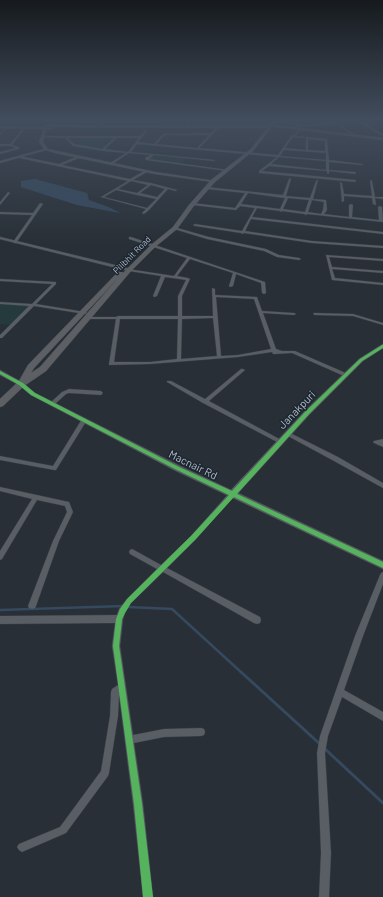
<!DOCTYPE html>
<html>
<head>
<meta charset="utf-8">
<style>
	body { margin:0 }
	canvas { display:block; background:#282f36 }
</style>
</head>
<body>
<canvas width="383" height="897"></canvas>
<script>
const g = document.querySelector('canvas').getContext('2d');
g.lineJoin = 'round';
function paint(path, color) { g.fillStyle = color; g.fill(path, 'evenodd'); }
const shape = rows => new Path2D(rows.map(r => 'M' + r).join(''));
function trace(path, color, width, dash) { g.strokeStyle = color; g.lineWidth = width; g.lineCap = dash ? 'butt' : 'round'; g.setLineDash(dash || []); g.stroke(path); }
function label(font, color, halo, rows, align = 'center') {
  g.font = font + ' Barlow,sans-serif'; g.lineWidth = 3; g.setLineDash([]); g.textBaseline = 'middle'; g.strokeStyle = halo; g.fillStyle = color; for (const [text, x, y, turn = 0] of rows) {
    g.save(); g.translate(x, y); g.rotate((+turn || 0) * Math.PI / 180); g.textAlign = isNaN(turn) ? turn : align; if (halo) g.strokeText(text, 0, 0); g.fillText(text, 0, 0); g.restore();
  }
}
paint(shape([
	[70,138,112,138,101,149,78,145,69,140],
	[153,155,186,158,181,164,149,159],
	[0,304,31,306,11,325,0,324]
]), '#253a3c');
paint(shape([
	[35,179,87,193,89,200,111,208,120,213,77,205,21,187,21,181]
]), '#35495f');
trace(shape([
	[128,607,172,609,242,673],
	[0,610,124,606]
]), '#35495f', 2.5);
trace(shape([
	[241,672,321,745],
	[324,748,383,803]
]), '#35495f', 3);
const minor = shape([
	[103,119,105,119,102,126,100,126,103,119],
	[188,119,190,119,190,126,189,127,188,126,188,119],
	[242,119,245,119,243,121,242,120,242,119],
	[284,119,299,120,298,121,285,121,283,122,300,124,299,125,280,123,284,119],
	[329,119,332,119,337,123,358,122,358,121,360,121,383,134,383,136,360,123,339,124,354,134,353,135,336,124,295,127,294,126,335,123,329,119],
	[5,127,7,127,0,135,0,133,5,127],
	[24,127,26,127,12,145,19,147,19,149,0,154,0,152,16,148,11,146,0,146,0,144,10,144,24,127],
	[217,127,218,128,213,134,199,148,278,155,291,136,296,133,300,127,301,128,298,133,294,136,327,139,329,160,363,164,362,165,329,162,329,170,356,172,355,174,329,171,329,173,328,174,327,173,327,171,269,166,262,171,356,180,355,182,259,173,259,171,277,157,137,144,131,152,215,160,214,161,154,155,149,159,228,170,227,171,146,160,145,158,151,155,129,153,111,165,110,163,126,153,103,151,73,146,66,139,66,138,42,137,43,136,140,136,146,130,147,131,138,142,154,144,163,134,211,133,217,127],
	[165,135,209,135,197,148,156,144,165,135],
	[293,137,306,138,306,150,285,148,293,137],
	[69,138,114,138,102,149,75,144,68,139,69,138],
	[117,138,139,138,128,152,105,149,117,138],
	[308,139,325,141,325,151,308,150,308,139],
	[284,150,326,153,326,160,280,156,284,150],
	[279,157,326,161,326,170,271,164,279,157],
	[20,156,59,164,78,156,79,158,62,165,130,179,146,170,147,172,133,180,151,183,177,190,176,191,168,189,149,210,144,214,142,213,146,209,101,197,128,181,19,158,20,156],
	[131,181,148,185,137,193,118,189,131,181],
	[151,185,165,189,157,197,140,193,151,185],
	[116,190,137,195,156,199,147,208,104,197,116,190],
	[290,178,291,179,286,196,310,198,316,181,318,180,313,199,326,200,327,210,324,214,349,217,349,205,351,204,353,205,352,217,379,220,378,207,380,206,382,207,383,222,307,214,306,215,304,214,282,211,281,212,280,211,257,208,252,217,383,232,383,234,251,219,245,231,312,241,383,246,383,248,312,243,244,233,242,234,241,233,195,226,193,225,195,224,242,231,255,208,240,206,236,210,192,205,191,204,193,203,235,208,245,193,207,189,206,187,283,195,289,179,290,178],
	[248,193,284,198,285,198,280,209,241,204,248,193],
	[288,198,309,200,305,212,283,209,288,198],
	[312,200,324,202,323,210,321,214,308,212,312,200],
	[371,180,372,181,375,197,383,197,383,199,375,198,376,205,373,204,372,198,344,196,344,201,342,202,340,182,342,183,344,194,372,196,370,181,371,180],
	[8,192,10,193,0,205,0,202,8,192],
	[40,203,43,204,16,243,14,243,13,242,32,215,0,214,0,212,33,213,40,203],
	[174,227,209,237,266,249,279,255,299,258,301,259,299,260,277,257,264,251,207,239,174,229,174,227],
	[129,237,131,237,265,282,266,293,264,294,262,293,261,283,236,274,233,286,230,287,229,286,233,273,190,259,177,276,188,278,190,279,182,296,182,316,213,316,212,288,215,289,215,295,257,297,262,311,294,313,296,314,294,315,263,313,276,349,282,351,295,351,348,374,348,376,344,376,292,353,275,354,273,354,272,352,238,357,150,364,109,365,109,364,116,319,87,319,85,318,86,317,116,317,118,316,178,316,178,296,186,280,165,277,157,296,154,297,153,296,161,276,129,271,128,271,128,269,174,276,187,258,129,239,129,237],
	[216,297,254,299,271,349,238,355,221,356,216,297],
	[213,318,217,356,181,359,182,319,213,318],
	[120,319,178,319,177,359,150,362,114,362,120,319],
	[326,255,383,259,383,261,329,257,332,267,383,271,383,273,332,269,335,278,383,283,383,285,332,280,326,255],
	[0,279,56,282,56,284,36,304,85,312,87,313,85,314,34,306,2,338,0,338,0,335,29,306,0,304,0,302,32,304,52,284,0,281,0,279],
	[314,313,353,314,383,323,383,325,353,316,315,315,313,314,314,313],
	[241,369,243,369,245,370,209,401,283,441,284,442,283,443,279,443,203,403,167,382,167,381,171,381,205,399,241,369],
	[69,389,101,391,103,393,101,395,69,393,66,394,54,405,50,405,49,404,50,403,62,392,69,389],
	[84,418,87,420,56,470,54,470,0,460,0,456,53,466,82,419,84,418],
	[288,432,338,457,383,483,383,488,334,461,286,435,285,434,286,433,288,432],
	[383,439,383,447,374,443,373,442,374,441,383,439],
	[0,487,69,502,73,512,59,541,36,606,35,608,32,609,29,608,28,606,53,541,67,512,65,506,37,500,2,559,0,560,0,551,32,499,0,491,0,487],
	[230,492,234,492,235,494,234,496,195,540,167,568,260,617,261,620,260,623,257,624,254,623,163,572,131,603,125,613,123,619,120,646,133,735,164,729,201,728,204,729,205,732,204,735,201,736,164,737,134,743,143,804,153,897,143,897,133,804,119,695,118,716,109,773,108,776,66,833,22,852,19,850,17,847,19,844,60,827,101,771,110,716,111,692,112,689,118,685,112,646,115,623,0,624,0,616,117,615,119,609,127,599,157,569,130,554,129,552,130,550,132,549,134,550,161,565,191,536,230,492],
	[383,572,383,584,363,636,344,690,383,712,383,721,342,697,328,736,325,753,331,853,329,897,319,897,321,853,317,753,320,736,355,636,380,575,381,573,383,572]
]);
const tertiary = shape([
	[50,124,56,125,269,126,265,126,266,124,383,138,383,140,269,126,270,127,269,128,56,127,51,130,46,129,43,142,48,149,155,172,215,181,213,182,155,174,55,153,46,150,0,163,0,161,44,149,39,142,44,129,0,128,0,126,42,127,50,124],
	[50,126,53,126,50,128,46,128,50,126],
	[0,237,131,269,131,270,129,271,0,239,0,237],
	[383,344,383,348,363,361,309,415,238,493,383,561,383,569,174,470,31,395,19,385,0,375,0,370,23,383,35,393,180,466,231,490,305,411,359,359,383,344]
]);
const trunk = shape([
	[274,119,278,119,253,151,215,182,193,207,177,229,155,247,131,271,46,371,24,386,3,406,0,407,0,399,19,381,28,365,118,272,122,272,123,273,151,245,173,227,189,205,211,180,251,149,274,119],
	[119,277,40,367,31,373,34,368,119,277]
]);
trace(minor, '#464b51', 0.5);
trace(tertiary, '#464b51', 1);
trace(trunk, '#454b51', 1);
paint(minor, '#585e64');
paint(tertiary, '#585e64');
paint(trunk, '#5c6065');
paint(shape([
	[382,345,383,345,383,348,362,361,309,414,237,494,383,562,383,568,234,497,195,540,131,603,125,613,122,619,119,646,142,804,153,897,143,897,134,804,113,646,116,619,120,609,127,599,191,536,229,495,175,469,31,395,19,385,0,374,0,371,23,383,35,393,179,467,232,491,305,412,360,359,382,345]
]), '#56b35d');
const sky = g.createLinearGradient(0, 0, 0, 245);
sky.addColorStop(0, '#161a1e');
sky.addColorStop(0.49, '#424d5d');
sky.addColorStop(1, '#424d5d00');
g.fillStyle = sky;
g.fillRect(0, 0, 383, 245);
label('9px', '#b2bcc8', '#1c2631', [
	["Pilibhit Road",132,255,-45]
]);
label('11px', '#b2bcc8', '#1c2631', [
	["Janakpuri",297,410,-46],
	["Macnair Rd",193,465,26]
]);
</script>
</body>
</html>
